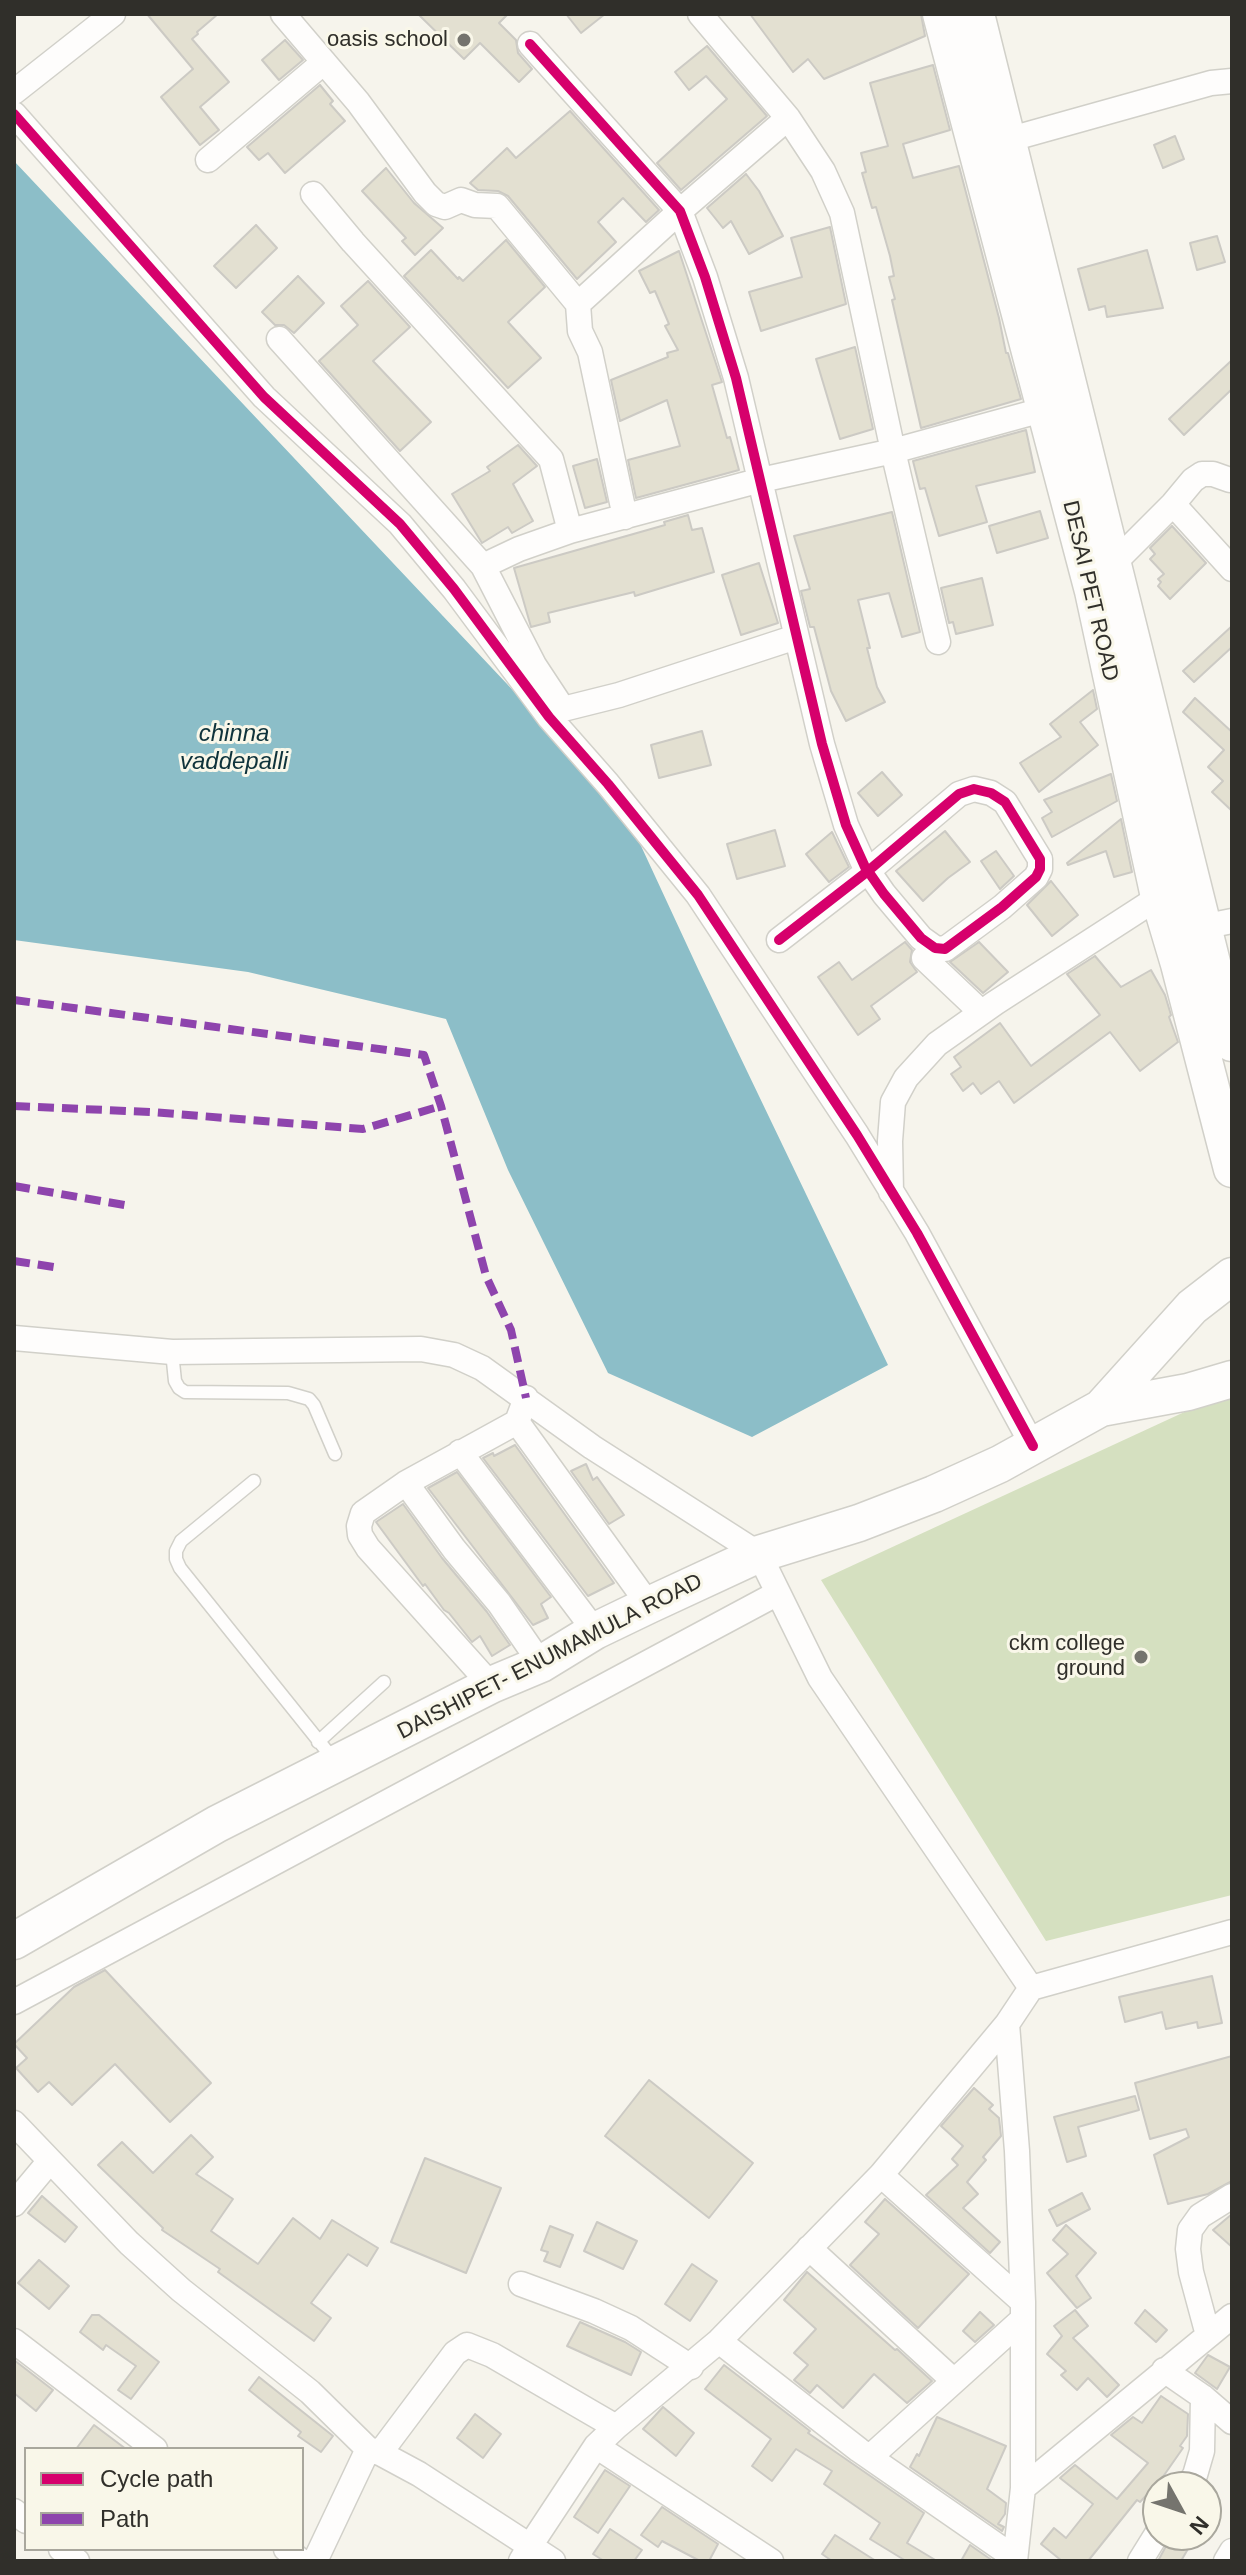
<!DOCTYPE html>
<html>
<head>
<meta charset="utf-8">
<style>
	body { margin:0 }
	#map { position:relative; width:1246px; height:2575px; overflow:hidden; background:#f6f4ec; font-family:Arial,sans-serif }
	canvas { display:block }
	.frame { position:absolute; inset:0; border:16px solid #302f2a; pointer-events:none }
	.legend { position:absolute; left:24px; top:2447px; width:280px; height:104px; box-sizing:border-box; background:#f9f7e9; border:2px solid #a9a79d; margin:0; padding:10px 14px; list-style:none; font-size:24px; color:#302f2a }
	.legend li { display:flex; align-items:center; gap:16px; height:40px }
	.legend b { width:40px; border:2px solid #a9a79d }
	.north { position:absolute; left:1142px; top:2471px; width:80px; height:80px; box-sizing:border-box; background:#f9f7e9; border:2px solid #a9a79d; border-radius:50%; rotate:130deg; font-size:22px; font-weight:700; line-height:32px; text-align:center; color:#302f2a }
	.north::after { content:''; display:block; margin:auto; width:28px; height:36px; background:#75746e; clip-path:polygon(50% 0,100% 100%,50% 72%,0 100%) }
</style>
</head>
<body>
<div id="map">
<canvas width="1246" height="2575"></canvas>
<div class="frame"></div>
<ul class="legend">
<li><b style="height:10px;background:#d6006c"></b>Cycle path</li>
<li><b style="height:10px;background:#8e44ad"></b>Path</li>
</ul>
<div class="north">N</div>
</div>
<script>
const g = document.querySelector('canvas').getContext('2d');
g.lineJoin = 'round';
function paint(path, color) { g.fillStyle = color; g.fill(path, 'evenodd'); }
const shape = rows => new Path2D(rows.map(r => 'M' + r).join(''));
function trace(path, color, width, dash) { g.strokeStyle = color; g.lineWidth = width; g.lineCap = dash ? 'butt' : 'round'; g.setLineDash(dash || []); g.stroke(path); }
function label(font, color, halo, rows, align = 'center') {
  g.font = font + ' Arial,sans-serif'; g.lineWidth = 6; g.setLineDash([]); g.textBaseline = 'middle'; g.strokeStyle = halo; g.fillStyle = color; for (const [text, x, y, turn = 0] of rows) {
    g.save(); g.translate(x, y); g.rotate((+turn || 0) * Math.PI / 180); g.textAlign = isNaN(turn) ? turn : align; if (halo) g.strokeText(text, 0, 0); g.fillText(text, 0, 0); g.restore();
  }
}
paint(shape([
	[1232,1390,1232,1895,1046,1941,821,1580]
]), '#d5e0c0');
paint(shape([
	[14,161,623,807,699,971,888,1365,752,1437,608,1373,508,1170,446,1019,248,972,14,940]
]), '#8cbec8');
const building = shape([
	[147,14,218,14,197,32,198,34,192,39,229,82,200,107,219,130,200,145,161,97,193,69,147,14],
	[418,14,508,14,499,23,516,40,518,53,532,69,519,82,480,43,464,59,418,14],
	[566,14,605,14,581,33,566,14],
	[750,14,921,14,925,36,824,79,808,59,793,72,750,14],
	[285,40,303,60,279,80,262,60,285,40],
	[707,46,767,116,681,190,657,163,727,99,706,76,689,90,675,72,707,46],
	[933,65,950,130,903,144,913,178,959,166,999,318,1006,353,1008,353,1021,399,921,428,892,300,895,299,889,277,894,276,890,256,876,207,872,208,862,173,866,172,861,153,888,146,870,83,933,65],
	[320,85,333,101,330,104,345,121,285,173,268,153,259,160,247,147,320,85],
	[570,111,659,210,646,222,623,198,598,222,616,242,577,279,508,196,498,191,478,190,470,183,507,148,516,158,570,111],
	[1175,136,1184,159,1163,168,1154,145,1175,136],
	[386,168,414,203,443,228,415,255,402,241,406,238,362,191,386,168],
	[746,174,759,191,783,236,749,254,731,221,723,228,707,208,746,174],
	[256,225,277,248,236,288,214,266,256,225],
	[830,227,846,304,761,331,749,292,802,277,791,238,830,227],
	[1217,236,1225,262,1197,270,1190,243,1217,236],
	[506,240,545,287,508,322,541,358,508,388,404,276,431,250,458,279,459,277,463,281,506,240],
	[1147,250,1163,308,1107,317,1105,306,1089,310,1078,269,1147,250],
	[679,251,722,382,712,385,727,438,730,437,739,470,636,498,628,460,680,446,667,400,620,421,611,380,668,357,667,353,678,350,665,326,669,324,655,291,650,293,639,271,679,251],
	[298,276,324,303,294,333,284,325,275,325,262,312,298,276],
	[368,281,410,327,373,361,431,422,400,451,319,361,358,325,341,306,368,281],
	[855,347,873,429,840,439,816,359,855,347],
	[1232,360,1232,389,1184,435,1169,419,1232,360],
	[1026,430,1035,472,976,486,987,522,939,536,925,488,920,489,913,461,1026,430],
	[518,445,537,466,513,484,533,521,512,533,508,527,482,543,452,494,490,471,487,467,518,445],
	[597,459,607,502,585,508,573,466,597,459],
	[1040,511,1048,538,997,553,989,526,1040,511],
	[892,512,920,632,902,637,889,593,858,600,870,648,867,648,877,687,885,702,846,721,831,691,814,627,810,627,801,591,810,589,794,536,892,512],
	[688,515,692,530,702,528,714,572,635,596,634,592,548,613,550,622,531,627,514,568,665,525,664,522,688,515],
	[1172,526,1206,563,1170,599,1158,586,1161,582,1158,579,1164,574,1150,559,1155,554,1150,548,1172,526],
	[759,563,778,623,741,635,722,575,759,563],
	[982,578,993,625,956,634,953,622,949,623,941,588,982,578],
	[1232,626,1232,647,1194,682,1183,671,1232,626],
	[1093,690,1097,709,1080,722,1098,745,1039,792,1020,763,1061,737,1050,724,1093,690],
	[1195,698,1232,732,1232,811,1212,792,1223,781,1208,767,1224,750,1183,712,1195,698],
	[702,731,711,765,659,778,651,745,702,731],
	[882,772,902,795,878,816,858,793,882,772],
	[1111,774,1117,801,1052,837,1042,818,1052,812,1044,800,1111,774],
	[1121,819,1132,872,1114,877,1106,851,1068,865,1067,863,1121,819],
	[775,830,785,866,737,879,727,844,775,830],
	[945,831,970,862,948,878,923,901,896,871,945,831],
	[832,832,849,867,829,882,806,854,832,832],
	[996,851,1014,876,1000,889,981,861,996,851],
	[1051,881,1078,915,1052,936,1027,905,1051,881],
	[905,942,912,950,910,962,917,972,871,1006,880,1019,858,1035,818,977,839,962,852,980,905,942],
	[979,942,1008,972,983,993,950,962,979,942],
	[1095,956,1121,987,1151,970,1165,995,1171,1015,1169,1017,1178,1042,1140,1071,1110,1032,1014,1103,999,1081,981,1094,973,1083,963,1091,951,1074,961,1067,954,1057,1000,1023,1031,1066,1100,1015,1067,974,1095,956],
	[515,1445,614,1583,588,1596,483,1458,493,1453,494,1456,515,1445],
	[586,1464,593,1480,597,1477,624,1515,609,1524,571,1471,586,1464],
	[457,1472,551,1597,541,1604,548,1618,533,1625,428,1488,457,1472],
	[403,1504,442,1558,487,1612,510,1645,492,1656,480,1636,472,1642,449,1613,444,1610,425,1584,423,1586,376,1522,403,1504],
	[105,1970,211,2083,170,2122,115,2064,72,2105,49,2082,38,2092,16,2068,27,2058,14,2044,74,1987,105,1970],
	[1212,1976,1222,2023,1198,2028,1197,2022,1166,2029,1162,2012,1125,2022,1119,1997,1212,1976],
	[1232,2056,1232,2181,1208,2194,1168,2204,1154,2155,1189,2137,1186,2129,1150,2139,1135,2083,1232,2056],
	[649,2080,753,2163,709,2218,605,2136,649,2080],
	[974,2088,993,2105,989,2109,999,2118,1001,2136,983,2157,986,2160,967,2182,978,2194,963,2208,1000,2242,990,2253,926,2195,958,2165,952,2159,963,2146,941,2126,974,2088],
	[1135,2096,1139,2110,1078,2127,1086,2156,1067,2162,1054,2117,1135,2096],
	[191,2135,213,2157,196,2174,233,2199,211,2231,258,2264,293,2218,320,2239,332,2220,378,2248,367,2266,348,2254,311,2303,331,2318,314,2341,218,2272,220,2269,162,2230,163,2228,98,2165,122,2142,153,2173,191,2135],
	[425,2158,501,2188,466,2273,391,2242,425,2158],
	[1082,2193,1090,2209,1057,2226,1049,2210,1082,2193],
	[42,2196,77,2227,65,2242,28,2213,42,2196],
	[885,2199,969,2274,918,2328,850,2265,879,2234,865,2222,885,2199],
	[1232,2214,1232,2247,1213,2230,1232,2214],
	[597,2222,637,2241,623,2269,584,2251,597,2222],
	[1066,2225,1096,2253,1076,2276,1091,2298,1077,2308,1047,2273,1068,2254,1053,2240,1066,2225],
	[550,2226,573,2235,560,2267,544,2261,548,2252,541,2250,550,2226],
	[39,2260,69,2286,49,2309,18,2283,39,2260],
	[692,2264,717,2281,690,2321,665,2304,692,2264],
	[807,2272,895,2350,897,2349,932,2381,907,2403,874,2374,843,2408,817,2385,810,2393,794,2380,808,2365,794,2353,816,2329,784,2300,807,2272],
	[1075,2310,1088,2326,1073,2338,1119,2385,1107,2397,1088,2378,1077,2390,1061,2375,1066,2371,1047,2354,1062,2336,1054,2326,1075,2310],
	[1145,2310,1167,2330,1156,2342,1135,2323,1145,2310],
	[980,2312,994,2325,975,2342,963,2331,980,2312],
	[92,2315,99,2315,159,2362,131,2399,118,2390,136,2366,106,2345,103,2350,80,2332,92,2315],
	[580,2322,625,2342,641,2352,631,2375,567,2346,580,2322],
	[1208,2355,1230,2367,1217,2389,1195,2373,1208,2355],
	[14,2360,53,2390,36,2411,14,2393,14,2360],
	[724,2365,810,2431,808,2433,924,2513,907,2543,937,2561,906,2561,870,2539,880,2523,824,2484,832,2471,796,2449,772,2481,752,2466,771,2439,705,2389,724,2365],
	[259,2377,333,2436,321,2452,298,2436,301,2432,249,2390,259,2377],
	[1161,2396,1188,2414,1187,2436,1180,2446,1183,2448,1160,2481,1140,2502,1137,2500,1088,2561,1062,2561,1041,2544,1054,2528,1066,2538,1093,2504,1060,2478,1075,2465,1117,2499,1148,2463,1111,2435,1133,2417,1142,2423,1161,2396],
	[663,2407,694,2433,676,2456,643,2429,663,2407],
	[475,2414,501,2434,483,2458,457,2438,475,2414],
	[937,2417,1006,2446,987,2489,1006,2503,1005,2514,998,2524,1004,2527,1002,2531,910,2467,917,2454,919,2456,937,2417],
	[94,2425,126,2449,76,2449,94,2425],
	[605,2470,630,2486,598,2533,574,2517,605,2470],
	[662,2507,718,2544,709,2561,700,2561,662,2541,658,2547,641,2535,662,2507],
	[610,2529,642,2550,634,2561,604,2561,593,2554,610,2529],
	[835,2535,876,2561,832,2561,822,2554,835,2535],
	[1172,2535,1179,2535,1192,2542,1181,2561,1158,2561,1172,2535],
	[970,2545,993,2561,961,2561,970,2545]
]);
paint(building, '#e3e0d1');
trace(building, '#cccac4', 2);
const lane = shape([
	[172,1352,175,1381,179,1388,185,1392,288,1393,309,1399,314,1405,335,1454],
	[254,1481,181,1541,176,1551,176,1559,180,1568,334,1760],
	[318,1742,384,1682]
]);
const street = shape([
	[283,14,358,102,425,193,436,204,445,207,461,200,475,205,497,206,578,304,580,331,590,352,625,517],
	[700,14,788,118,823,171,842,213,893,451,938,642],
	[530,44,680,211,705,277,736,378,822,744,846,825,865,867,868,871,884,894,921,938,935,948,945,949,1002,907,1036,877,1040,869,1040,859,1005,802,991,793,974,789,959,794,868,871,779,940],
	[14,92,113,14],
	[14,114,264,397,400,524,454,589,549,717,608,784,698,895,857,1135,917,1233,1033,1446],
	[1007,140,1211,83,1232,81],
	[208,160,324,62],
	[313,194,353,242,551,459,570,531],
	[578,304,680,211,788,118],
	[279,339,483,566,534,665,563,709],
	[1173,504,1232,569],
	[1114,563,1173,504,1193,480,1202,474,1213,474,1230,480],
	[483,566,519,549,570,531,761,480,893,451,1046,409],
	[551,716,563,709,619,695,796,637],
	[1202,927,1232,921],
	[924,958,981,1012],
	[891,1192,890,1141,893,1102,906,1078,937,1044,995,1003,1159,897],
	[14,1338,172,1352,421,1349,454,1355,482,1368,592,1447,759,1554,820,1678,1031,1988],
	[517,1422,649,1605],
	[460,1452,595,1631],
	[406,1483,454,1549,499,1603,541,1664],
	[491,1685,368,1548,360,1535,359,1526,363,1513,406,1483,517,1422,526,1398],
	[14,2002,778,1593],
	[1007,2024,1017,2151,1023,2302,1023,2488,1015,2561],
	[14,2123,129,2243,181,2290,310,2392,368,2449],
	[881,2175,1023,2302],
	[14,2204,49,2162],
	[809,2248,954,2381],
	[521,2284,594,2311,631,2328,691,2367],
	[1208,2335,1191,2272,1188,2249,1190,2230,1200,2216,1232,2196],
	[14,2341,155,2449],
	[719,2341,859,2450,1015,2558],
	[1164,2370,1203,2397,1232,2422],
	[596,2446,771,2561],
	[380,2453,455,2353,467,2345,492,2355,616,2427],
	[870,2457,1023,2319],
	[1187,2487,1195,2475,1202,2451,1203,2397],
	[1023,2488,1232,2316],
	[14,2511,26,2521],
	[61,2549,77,2561],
	[286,2549,301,2561],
	[315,2561,368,2449,380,2453,419,2474,530,2546,521,2561],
	[553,2561,530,2546,596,2446,616,2427,719,2341,881,2175,1007,2024,1031,1988,1232,1932],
	[1140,2561,1158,2532],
	[1226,2561,1232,2551]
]);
const secondary = shape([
	[941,14,1093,591,1159,897,1179,964,1232,1169],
	[976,14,1232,1043],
	[1101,1408,1188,1392,1232,1379],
	[14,1941,217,1824,491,1685,541,1664,595,1631,649,1605,759,1554,859,1523,934,1494,1000,1464,1101,1408,1192,1307,1232,1276]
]);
trace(lane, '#d1d0c9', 15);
trace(street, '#d1d0c9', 27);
trace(secondary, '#d1d0c9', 39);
trace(lane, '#fefdfc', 12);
trace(street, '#fefdfc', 24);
trace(secondary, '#fefdfc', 36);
trace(shape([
	[14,1000,424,1055,441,1106,486,1276,511,1330,526,1398],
	[14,1106,151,1112,363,1129,441,1106],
	[14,1186,130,1206],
	[14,1261,54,1267]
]), '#8e44ad', 8, [16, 8]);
trace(shape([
	[530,44,680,211,705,277,736,378,822,744,846,825,865,867,868,871,884,894,921,938,935,948,945,949,1002,907,1036,877,1040,869,1040,859,1005,802,991,793,974,789,959,794,868,871,779,940],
	[14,114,264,397,400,524,454,589,549,717,608,784,698,895,857,1135,917,1233,1033,1446]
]), '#d6006c', 10);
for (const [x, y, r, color] of [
	[464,40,8,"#75746e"],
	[1141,1657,8,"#75746e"]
]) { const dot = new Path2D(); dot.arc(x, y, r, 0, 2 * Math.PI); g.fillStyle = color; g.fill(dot); trace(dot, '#f9f7e9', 3); }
label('22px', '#302f2a', '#f9f7e9', [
	["oasis school",448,40],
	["ckm college",1125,1644],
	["ground",1125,1669]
], 'right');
label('22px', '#302f2a', '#f9f7e9', [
	["DESAI PET ROAD",1090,591,77],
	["DAISHIPET- ENUMAMULA ROAD",550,1657,-27]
]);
label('italic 24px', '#0f333b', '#f9f7e9', [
	["chinna",234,734],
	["vaddepalli",234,762]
]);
</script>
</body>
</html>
